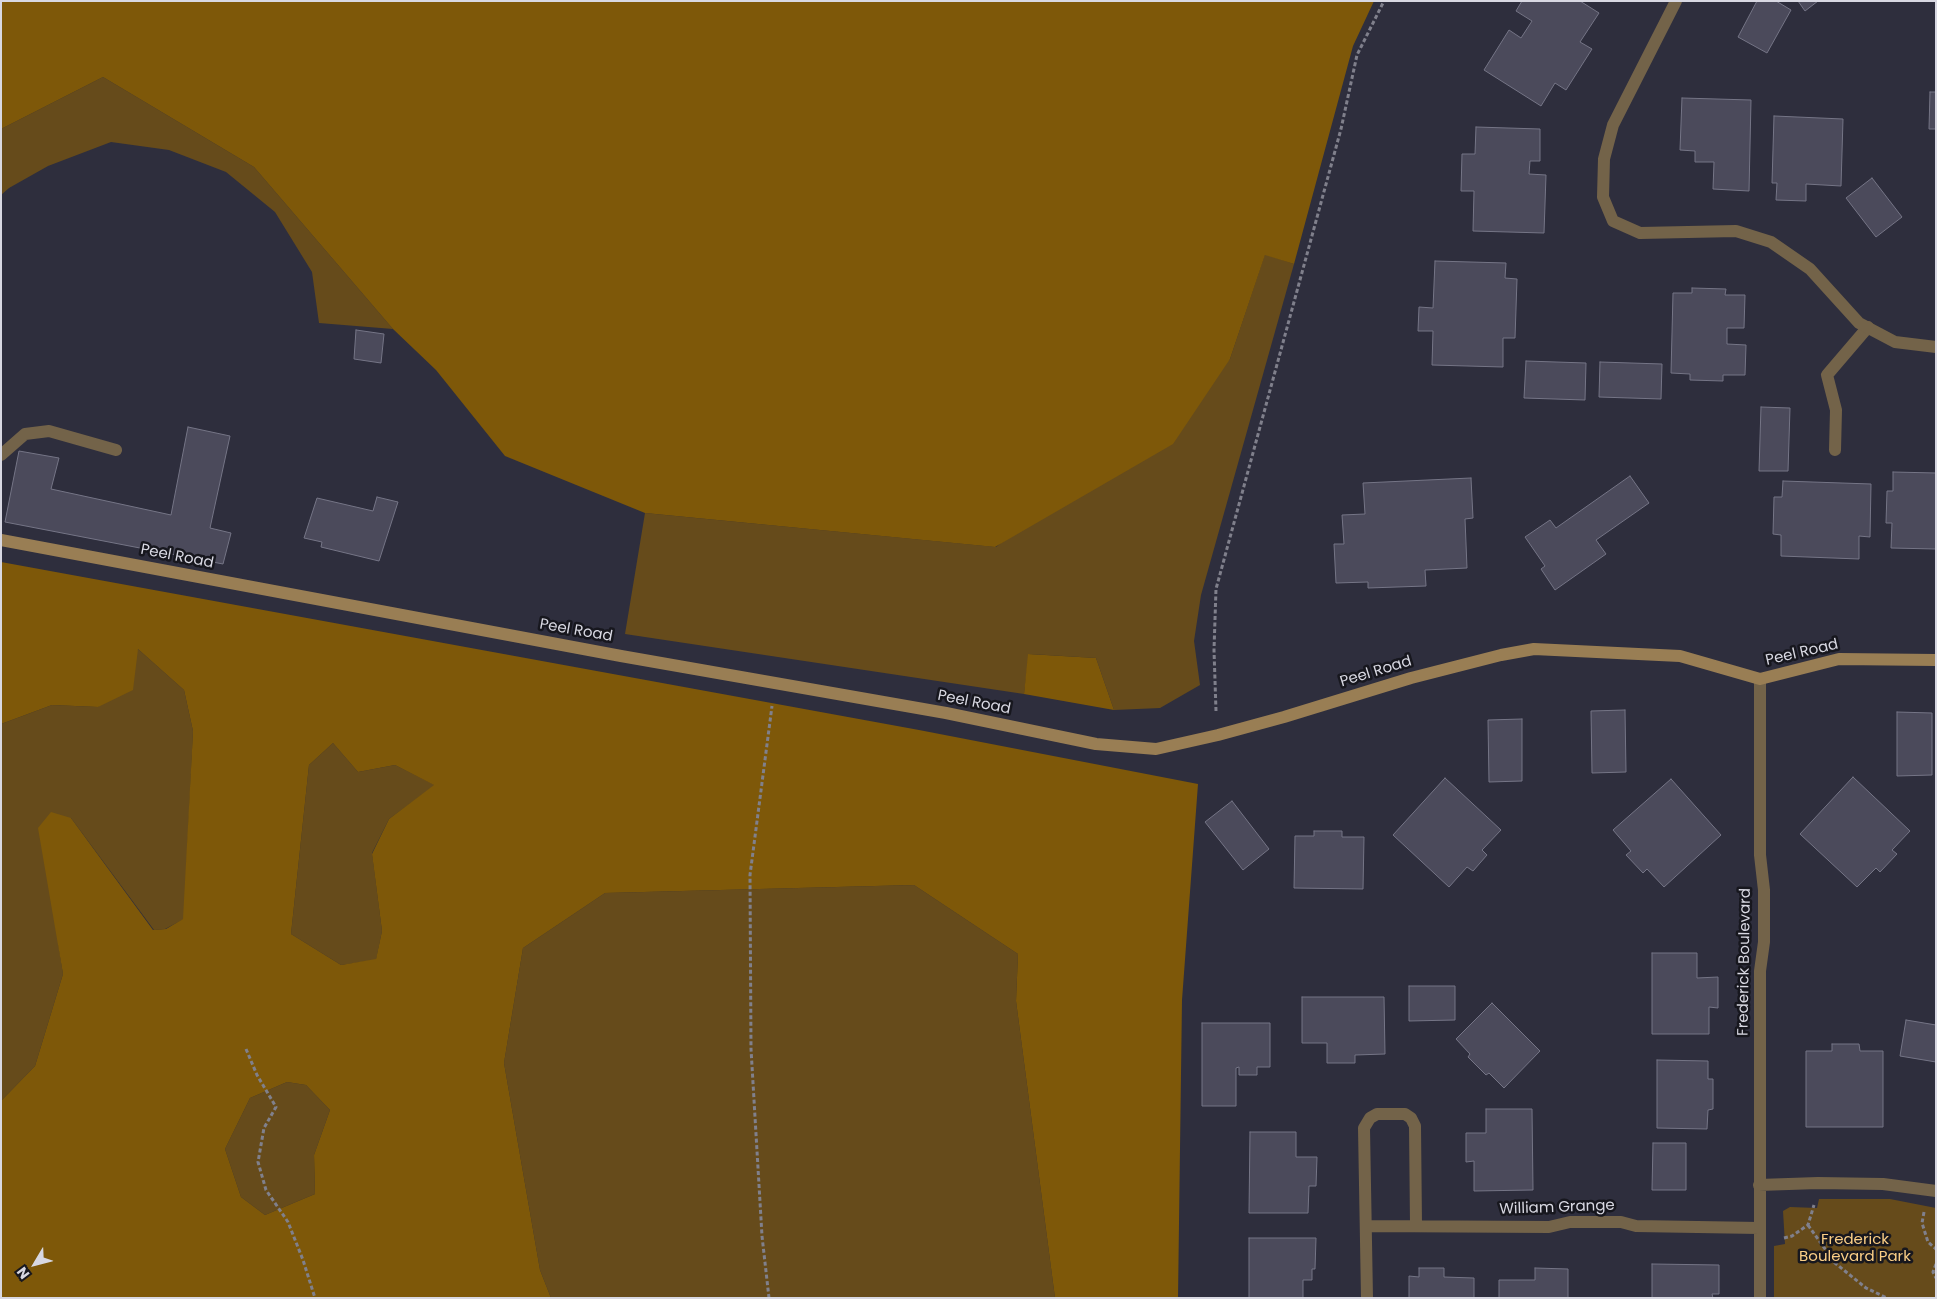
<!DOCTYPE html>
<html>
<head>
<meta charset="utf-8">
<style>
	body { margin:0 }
	#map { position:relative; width:1937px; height:1299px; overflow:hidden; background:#2e2e3d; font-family:Poppins,sans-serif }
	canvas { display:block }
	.frame { position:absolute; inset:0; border:2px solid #d8d8e2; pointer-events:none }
	.north { position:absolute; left:10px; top:1239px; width:50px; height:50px; -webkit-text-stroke:4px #17171e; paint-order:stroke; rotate:233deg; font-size:14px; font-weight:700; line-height:20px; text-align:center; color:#d8d8e2 }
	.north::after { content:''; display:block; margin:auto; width:18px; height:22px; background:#d8d8e2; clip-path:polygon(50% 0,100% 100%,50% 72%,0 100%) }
</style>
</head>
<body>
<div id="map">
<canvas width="1937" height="1299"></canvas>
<div class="frame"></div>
<div class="north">N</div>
</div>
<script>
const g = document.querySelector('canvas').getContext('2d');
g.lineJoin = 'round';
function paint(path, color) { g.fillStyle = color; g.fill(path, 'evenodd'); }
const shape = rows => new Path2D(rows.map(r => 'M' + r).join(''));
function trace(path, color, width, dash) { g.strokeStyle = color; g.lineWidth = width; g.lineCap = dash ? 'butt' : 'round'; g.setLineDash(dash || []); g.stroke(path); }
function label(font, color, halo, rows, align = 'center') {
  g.font = font + ' Poppins,sans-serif'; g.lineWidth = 5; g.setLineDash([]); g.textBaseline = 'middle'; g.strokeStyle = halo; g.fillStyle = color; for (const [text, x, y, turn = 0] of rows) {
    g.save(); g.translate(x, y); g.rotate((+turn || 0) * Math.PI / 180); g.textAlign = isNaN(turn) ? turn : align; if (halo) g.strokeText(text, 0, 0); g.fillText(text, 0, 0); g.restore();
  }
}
paint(shape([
	[103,77,254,167,393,329,319,323,312,272,275,212,226,172,169,150,111,142,48,166,9,188,1,195,1,129],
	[1265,254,1294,264,1201,595,1194,641,1200,685,1160,708,1114,710,1096,658,1029,654,1024,694,625,634,645,513,996,547,1230,359],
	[138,649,184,690,193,731,184,919,165,929,154,930,71,818,58,942,63,974,35,1066,1,1101,1,724,52,705,98,707],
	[333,743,358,772,395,765,435,785,389,819,372,853,382,931,376,960,341,965,291,934,309,765],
	[914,885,1018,954,1016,1001,1055,1298,551,1298,540,1270,504,1063,523,948,605,893],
	[287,1082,306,1085,330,1110,314,1155,315,1194,265,1215,241,1197,225,1149,250,1098],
	[1819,1199,1890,1199,1936,1208,1936,1298,1774,1298,1774,1246,1785,1244,1783,1211,1790,1207,1817,1208]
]), '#664b1b');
paint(shape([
	[1,1,1374,1,1353,46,1294,264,1265,255,1230,359,1173,444,995,547,645,513,505,456,436,370,393,329,254,167,103,77,1,129],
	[1,562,919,730,1198,784,1182,1000,1178,1298,1055,1298,1016,1001,1018,954,914,885,605,893,523,948,504,1063,540,1270,551,1298,1,1298,1,1101,35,1066,63,974,38,828,51,812,71,818,153,930,166,929,183,919,193,731,184,690,138,649,133,690,98,707,52,705,1,724],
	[333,743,358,772,395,765,434,785,389,819,372,854,382,931,376,959,341,965,291,934,309,765],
	[287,1082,306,1085,330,1110,314,1155,315,1194,265,1215,241,1197,225,1149,250,1098],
	[1028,654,1096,658,1114,710,1024,694]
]), '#7e5809');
const building = shape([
	[1522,1,1580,1,1599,13,1580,42,1592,49,1566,90,1555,83,1541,106,1484,70,1509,30,1521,38,1532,21,1516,11,1522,1],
	[1757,1,1776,1,1791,10,1767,53,1738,37,1757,1],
	[1798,1,1818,1,1805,11,1798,1],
	[1930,92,1936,92,1936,129,1929,129,1930,92],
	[1682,98,1751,100,1749,191,1713,189,1714,162,1695,162,1695,151,1680,150,1682,98],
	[1774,116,1843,119,1841,186,1806,184,1806,201,1776,200,1777,183,1772,183,1774,116],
	[1476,127,1540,129,1540,161,1530,161,1529,174,1546,175,1544,233,1473,231,1474,191,1461,191,1462,154,1475,154,1476,127],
	[1872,178,1902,217,1876,237,1846,198,1872,178],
	[1435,261,1506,263,1505,278,1517,279,1515,338,1503,338,1503,367,1432,365,1433,331,1418,331,1419,307,1433,308,1435,261],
	[1692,288,1726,289,1725,295,1745,295,1744,328,1727,328,1727,344,1746,345,1745,375,1723,375,1723,381,1690,380,1690,374,1671,373,1673,293,1692,293,1692,288],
	[356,330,384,334,381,363,354,359,356,330],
	[1526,361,1586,363,1585,400,1524,398,1526,361],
	[1600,362,1662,364,1661,399,1599,397,1600,362],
	[1761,407,1790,408,1788,471,1759,471,1761,407],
	[188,427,230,436,210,528,231,533,223,564,5,522,19,451,59,458,51,489,171,515,188,427],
	[1893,472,1936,473,1936,549,1891,548,1892,523,1886,523,1887,491,1893,491,1893,472],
	[1630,476,1649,503,1596,540,1606,554,1555,590,1541,569,1545,566,1525,537,1550,520,1556,528,1630,476],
	[1471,478,1473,518,1465,519,1467,568,1425,570,1426,586,1368,588,1368,582,1336,583,1334,544,1344,544,1342,515,1365,514,1363,483,1471,478],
	[1783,481,1871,484,1870,537,1859,536,1859,559,1781,556,1781,535,1773,534,1774,497,1782,497,1783,481],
	[377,497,398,502,379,561,321,547,322,542,304,538,317,498,373,511,377,497],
	[1625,710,1626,772,1592,773,1591,711,1625,710],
	[1897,712,1932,713,1932,775,1897,776,1897,712],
	[1522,719,1522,781,1489,782,1488,720,1522,719],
	[1853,777,1910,831,1892,850,1897,854,1880,872,1876,868,1857,887,1800,834,1853,777],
	[1445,778,1501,830,1482,850,1487,855,1473,871,1467,867,1449,887,1393,835,1445,778],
	[1671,779,1721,835,1664,887,1647,869,1643,873,1626,855,1631,851,1613,830,1671,779],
	[1232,801,1269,849,1243,870,1205,822,1232,801],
	[1314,831,1342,831,1342,837,1364,837,1363,889,1294,888,1295,836,1314,836,1314,831],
	[1652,953,1697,953,1697,978,1718,977,1718,1008,1709,1007,1709,1034,1652,1034,1652,953],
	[1409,986,1455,986,1455,1020,1409,1021,1409,986],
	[1302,997,1384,997,1385,1054,1355,1055,1355,1063,1327,1063,1327,1043,1302,1043,1302,997],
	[1492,1003,1540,1051,1504,1088,1489,1073,1486,1075,1468,1057,1470,1054,1456,1039,1492,1003],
	[1906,1020,1936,1025,1936,1062,1900,1056,1906,1020],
	[1202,1023,1270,1023,1270,1067,1257,1067,1257,1075,1239,1075,1239,1067,1236,1068,1236,1106,1202,1106,1202,1023],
	[1832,1044,1859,1044,1860,1051,1883,1051,1883,1127,1806,1127,1806,1051,1832,1051,1832,1044],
	[1657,1060,1708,1061,1708,1079,1713,1079,1713,1109,1708,1110,1707,1129,1657,1128,1657,1060],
	[1486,1109,1532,1109,1533,1190,1474,1191,1474,1161,1466,1162,1466,1133,1486,1133,1486,1109],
	[1250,1132,1296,1132,1296,1157,1317,1157,1316,1186,1309,1186,1308,1213,1249,1213,1250,1132],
	[1653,1143,1686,1143,1686,1190,1652,1190,1653,1143],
	[1249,1238,1316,1238,1315,1269,1312,1269,1312,1280,1303,1280,1303,1298,1249,1298,1249,1238],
	[1652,1264,1719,1265,1719,1294,1712,1294,1713,1298,1652,1298,1652,1264],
	[1419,1268,1444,1268,1444,1277,1474,1278,1474,1298,1409,1298,1409,1276,1419,1277,1419,1268],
	[1535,1268,1568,1269,1568,1298,1499,1298,1499,1280,1535,1280,1535,1268]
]);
paint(building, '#4b4a5b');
trace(building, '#757586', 1);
trace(shape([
	[1216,711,1214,650,1216,589,1341,129,1357,55,1384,1],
	[246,1049,257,1075,276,1107,264,1128,258,1162,266,1190,288,1222,303,1260,315,1298],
	[1924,1212,1922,1223,1928,1242,1936,1249],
	[1808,1225,1835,1263,1866,1288,1887,1298],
	[1784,1238,1792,1236,1808,1225,1814,1205],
	[1936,1264,1933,1272,1936,1278],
	[769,1298,762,1236,751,1049,750,875,772,706]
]), '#80808c', 3, [4, 2.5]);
trace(shape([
	[1835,450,1836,410,1827,375,1868,327]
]), '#736349', 12);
trace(shape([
	[1676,1,1613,125,1604,159,1603,197,1613,221,1640,233,1736,231,1771,242,1810,269,1859,323,1895,342,1936,347],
	[1,455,25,434,49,431,116,450],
	[1760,679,1760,855,1764,890,1764,942,1760,971,1760,1298],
	[1759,1185,1818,1183,1883,1184,1936,1191],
	[1366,1226,1549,1227,1570,1222,1621,1222,1636,1226,1759,1228],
	[1367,1298,1364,1128,1370,1118,1377,1114,1405,1114,1411,1118,1415,1126,1416,1225]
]), '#736349', 12);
trace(shape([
	[1,540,621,656,946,713,1096,744,1156,749,1218,735,1284,717,1411,678,1501,655,1534,649,1680,656,1760,679,1839,659,1936,660]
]), '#997e54', 12);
label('15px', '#d8d8e2', '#17171e', [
	["Peel Road",177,557,11],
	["Peel Road",576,631,10],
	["Peel Road",1802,653,-13],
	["Peel Road",1376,672,-17],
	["Peel Road",974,703,11],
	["Frederick Boulevard",1745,962,-89],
	["William Grange",1557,1208,-2]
]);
label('15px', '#face86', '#17171e', [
	["Frederick",1855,1240],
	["Boulevard Park",1855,1257]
]);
</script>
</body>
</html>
